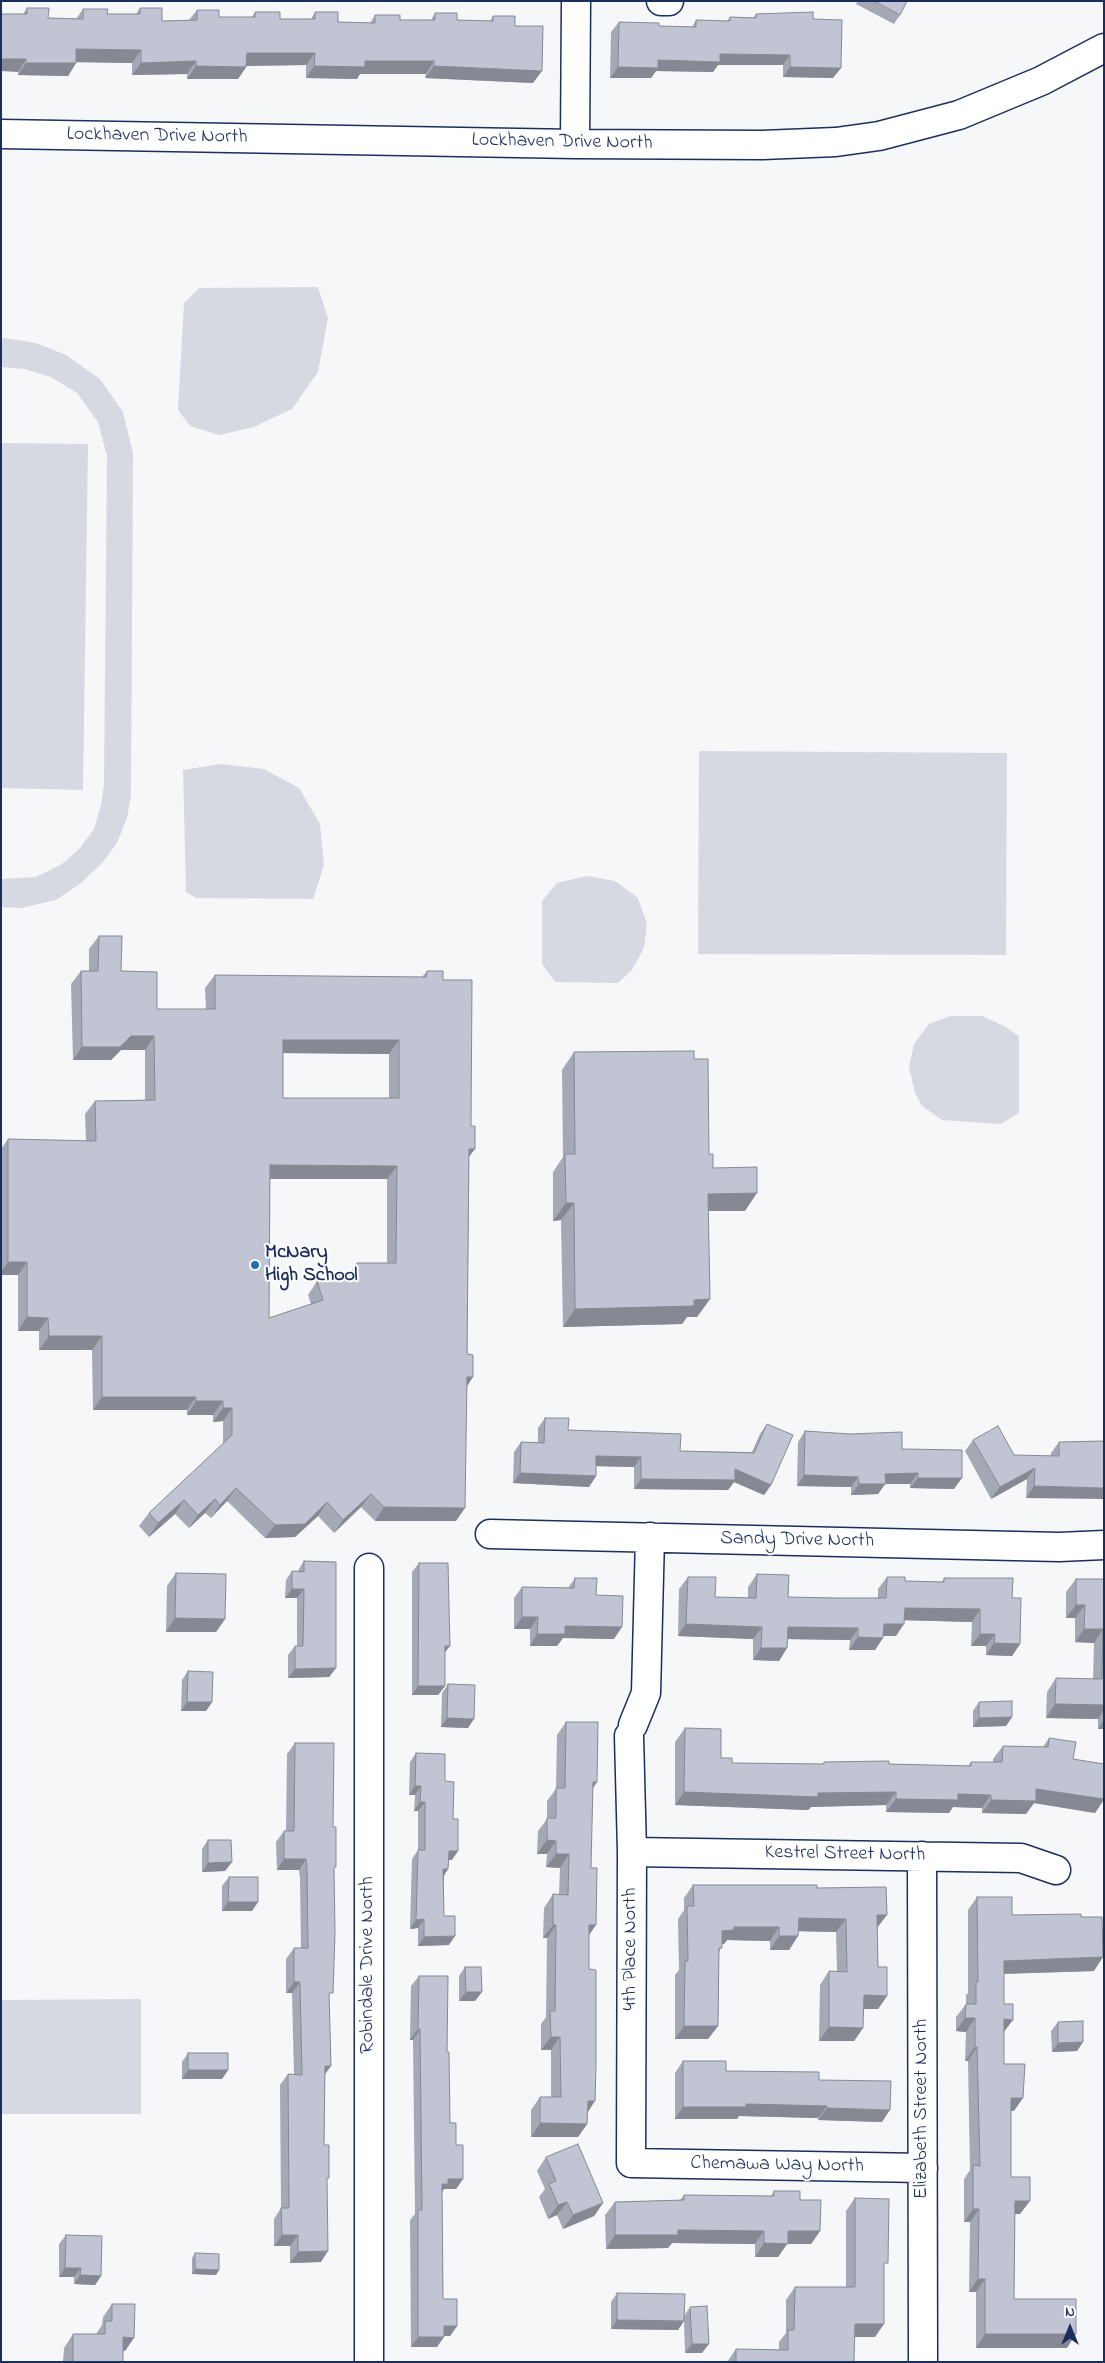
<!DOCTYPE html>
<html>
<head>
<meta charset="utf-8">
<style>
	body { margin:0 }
	#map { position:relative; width:1105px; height:2363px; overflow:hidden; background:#f6f7f9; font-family:"Indie Flower",sans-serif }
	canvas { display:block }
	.frame { position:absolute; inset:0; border:2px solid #1b2f5e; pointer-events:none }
	.north { position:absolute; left:1045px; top:2303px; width:50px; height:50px; -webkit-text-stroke:4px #fff; paint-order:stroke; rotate:0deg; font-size:14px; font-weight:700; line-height:20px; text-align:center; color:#1b2f5e }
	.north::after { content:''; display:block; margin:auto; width:18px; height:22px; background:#1b2f5e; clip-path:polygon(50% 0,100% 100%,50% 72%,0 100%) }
</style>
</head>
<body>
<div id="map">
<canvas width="1105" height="2363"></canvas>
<div class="frame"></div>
<div class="north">N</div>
</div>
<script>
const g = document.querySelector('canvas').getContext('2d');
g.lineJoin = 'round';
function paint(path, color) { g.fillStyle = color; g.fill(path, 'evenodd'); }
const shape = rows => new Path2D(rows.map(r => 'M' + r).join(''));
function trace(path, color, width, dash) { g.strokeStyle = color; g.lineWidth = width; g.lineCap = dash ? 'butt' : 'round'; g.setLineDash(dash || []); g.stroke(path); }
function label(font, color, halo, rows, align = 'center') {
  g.font = font + ' "Indie Flower",sans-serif'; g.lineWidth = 4; g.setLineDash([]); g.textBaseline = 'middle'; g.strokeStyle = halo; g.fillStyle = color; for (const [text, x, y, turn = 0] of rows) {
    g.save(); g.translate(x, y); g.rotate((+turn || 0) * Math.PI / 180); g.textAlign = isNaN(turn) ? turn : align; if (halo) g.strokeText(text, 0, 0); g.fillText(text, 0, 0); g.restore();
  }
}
paint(shape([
	[318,287,328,318,318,372,292,409,254,427,219,435,190,426,178,410,184,303,199,288],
	[5,338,36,343,66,355,100,379,123,412,133,453,131,795,127,818,117,843,103,862,81,883,56,900,21,908,1,907,1,879,36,877,62,864,80,848,94,829,101,805,104,784,107,456,98,422,77,393,51,377,24,369,1,367,1,339],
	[1,443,88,444,83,790,1,788],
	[699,751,1007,753,1006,955,698,954],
	[220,764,264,769,299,788,320,824,324,865,313,899,196,898,186,892,183,770],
	[587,876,615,881,638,898,647,924,644,948,632,970,618,983,555,982,542,964,542,901,557,883],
	[950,1016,982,1016,1004,1026,1019,1036,1019,1113,1001,1124,942,1120,922,1106,915,1093,909,1067,914,1044,929,1024],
	[141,1999,141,2114,1,2114,1,2000]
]), '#d6d9e2');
const minor = shape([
	[661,1,669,1],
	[1,134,575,144,762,145,836,142,879,136,959,115,1041,81,1104,48],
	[575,144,576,1],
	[490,1534,1059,1547,1104,1545],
	[369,1568,369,2362],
	[633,1725,646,1693,650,1537],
	[629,1736,632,1852,631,2163,923,2168],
	[632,1852,1021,1858,1056,1870],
	[922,1856,923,2362]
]);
trace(minor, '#1b2f5e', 31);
trace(minor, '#fff', 28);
paint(shape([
	[858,1,907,1,900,15,894,24,856,4],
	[27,8,48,18,76,19,83,9,107,14,136,14,140,8,162,21,189,20,197,10,219,17,252,17,255,12,280,19,311,19,315,12,338,22,370,23,375,15,400,20,431,20,435,13,457,20,490,21,493,16,515,26,533,83,425,78,426,74,360,74,357,79,306,78,306,65,247,66,238,79,187,79,187,74,132,75,132,63,76,62,76,63,68,76,18,75,23,14],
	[756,14,813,19,833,78,783,77,783,65,718,65,713,72,656,71,651,78,610,78,611,32,619,22,659,26,692,27,696,20,727,21,730,17,753,18],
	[99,936,121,971,157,1009,206,1009,205,988,215,975,422,977,427,971,443,980,469,1156,467,1386,456,1521,375,1521,361,1507,334,1533,318,1516,295,1537,265,1538,227,1501,211,1518,205,1513,189,1528,175,1514,149,1537,139,1526,149,1513,223,1444,223,1421,213,1422,213,1415,187,1415,187,1410,93,1410,92,1350,39,1350,39,1331,18,1331,18,1275,1,1275,1,1149,8,1139,86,1141,85,1114,95,1101,145,1100,145,1050,121,1050,111,1060,73,1060,71,984,81,971,89,971,89,949],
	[283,1053,389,1054,389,1098,283,1098],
	[270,1179,387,1179,387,1263,357,1263,349,1274,317,1281,308,1295,311,1304,269,1318],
	[574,1052,694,1059,709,1154,713,1168,745,1211,708,1211,710,1299,697,1317,687,1317,682,1324,563,1327,561,1220,553,1221,553,1172,563,1157,562,1070],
	[545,1418,568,1430,680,1451,752,1452,760,1434,767,1424,771,1485,764,1495,734,1482,728,1490,634,1489,634,1467,596,1466,596,1476,589,1487,513,1483,514,1452,521,1442,538,1442,538,1428],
	[805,1431,902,1449,954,1489,910,1488,910,1484,885,1484,878,1494,851,1495,851,1487,797,1486,798,1442],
	[973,1440,1014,1455,1051,1456,1051,1453,1059,1442,1104,1441,1026,1498,1027,1479,991,1499,965,1451],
	[304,1561,336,1668,329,1677,288,1678,288,1655,295,1646,297,1646,297,1598,285,1598,286,1580,292,1571,297,1572],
	[419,1563,445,1652,445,1686,438,1695,412,1695,412,1572],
	[176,1573,225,1619,216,1632,166,1632,167,1586],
	[757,1574,788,1597,835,1598,878,1598,878,1589,887,1577,905,1581,942,1582,944,1578,1012,1598,1020,1644,1012,1656,986,1655,986,1646,971,1646,972,1622,904,1620,896,1636,883,1636,875,1650,849,1650,850,1640,788,1639,787,1648,779,1661,753,1660,753,1639,678,1636,679,1589,688,1577,715,1597,748,1598,748,1587],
	[575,1578,596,1595,614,1639,563,1638,557,1646,530,1646,530,1629,514,1629,514,1598,522,1587,568,1588],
	[1076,1579,1104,1579,1104,1729,1098,1729,1098,1719,1046,1718,1047,1692,1056,1678,1093,1679,1094,1643,1075,1642,1075,1618,1066,1618,1066,1592],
	[188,1671,212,1702,206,1711,181,1711,182,1680],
	[448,1684,468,1728,441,1727,442,1693],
	[979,1702,1012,1717,1006,1726,973,1727,973,1711],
	[566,1722,597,1782,593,1788,589,1935,587,2124,578,2137,531,2137,531,2110,540,2097,551,2097,551,2050,541,2050,541,2024,546,2017,547,1938,543,1938,544,1908,553,1894,559,1894,560,1868,546,1867,547,1854,537,1854,538,1831,547,1819,547,1801,556,1789,557,1735],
	[685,1728,721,1758,732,1763,823,1764,824,1762,889,1764,968,1766,971,1762,993,1762,993,1759,1003,1746,1043,1747,1049,1738,1073,1759,1104,1800,1095,1813,1034,1803,1026,1814,982,1813,982,1808,953,1807,949,1813,886,1812,886,1805,811,1807,808,1810,675,1805,675,1742],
	[295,1743,333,1827,334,1871,329,1998,331,2066,325,2073,324,2145,327,2181,321,2262,290,2263,290,2246,274,2246,274,2219,281,2208,280,2085,288,2074,294,2074,292,1993,286,1993,286,1959,294,1948,301,1948,300,1879,299,1870,277,1870,276,1842,284,1831,286,1831,287,1754],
	[416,1753,445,1781,452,1860,449,1860,448,1869,444,1876,444,1916,449,1945,418,1946,418,1928,410,1929,412,1859,418,1850,418,1811,414,1811,415,1795,409,1795,410,1762],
	[208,1840,232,1862,225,1871,202,1872,202,1849],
	[229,1877,258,1902,252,1911,222,1911,222,1886],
	[693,1885,817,1888,877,1928,878,1967,887,1996,878,2009,863,2009,863,2028,854,2041,819,2041,820,1985,829,1971,837,1971,836,1932,798,1931,798,1936,789,1950,770,1950,770,1941,727,1940,724,1944,722,1944,719,1953,718,2026,708,2039,675,2039,675,1975,679,1970,678,1919,684,1910,684,1898],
	[977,1897,1012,1915,1081,1917,1094,1971,1004,1974,1004,2064,1014,2111,1011,2111,1011,2177,1020,2214,1015,2214,1014,2299,1067,2348,976,2348,976,2292,969,2292,970,2222,964,2222,964,2179,970,2170,968,2061,965,2061,966,2032,956,2031,956,2017,966,2004,966,1995,968,1993,968,1910],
	[465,1967,475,2001,459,2001,459,1976],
	[419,1976,447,2052,450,2123,456,2145,463,2179,456,2189,444,2189,442,2193,443,2299,457,2326,450,2336,444,2336,437,2347,411,2347,410,2220,415,2214,413,2040,410,2040,411,1986],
	[1058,2022,1083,2042,1077,2051,1052,2052,1051,2031],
	[188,2053,228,2070,222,2079,182,2079,182,2062],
	[683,2061,726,2071,819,2080,882,2122,818,2120,818,2118,739,2116,737,2119,675,2119,675,2073],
	[546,2157,603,2203,594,2216,563,2229,557,2215,548,2219,539,2197,545,2189,537,2171],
	[774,2191,800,2200,820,2231,811,2244,787,2244,778,2257,755,2257,755,2244,672,2243,668,2248,606,2249,605,2215,615,2202,680,2200,684,2195,771,2196],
	[855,2198,884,2268,875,2337,854,2337,854,2362,727,2362,736,2349,779,2350,779,2342,786,2333,786,2300,795,2287,846,2287,846,2211],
	[66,2235,101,2276,95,2285,74,2284,74,2277,59,2277,59,2244],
	[195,2253,216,2275,192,2274,192,2258],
	[617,2293,684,2316,690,2307,702,2353,685,2353,684,2321,678,2330,611,2329,611,2302],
	[112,2304,125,2351,123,2351,123,2362,63,2362,64,2348,73,2334,96,2334,102,2325,103,2317]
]), '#a5a9b5');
paint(shape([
	[76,49,141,50,132,63,68,62],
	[247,53,315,53,306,65,238,66],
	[720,54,790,55,783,65,718,65,713,72,656,71,651,78,610,78,618,67,658,60],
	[1,59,26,59,18,72,1,71],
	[196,61,187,74,132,75,141,63],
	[365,61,434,61,426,74,360,74,357,79,306,78,314,66],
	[26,63,76,63,68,76,18,75],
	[196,66,246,67,238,79,187,79],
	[434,66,542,71,533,83,425,78],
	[790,67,841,68,833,78,783,77],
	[131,1036,154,1036,145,1050,121,1050,111,1060,73,1060,82,1047],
	[283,1040,399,1040,389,1054,274,1053],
	[469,1149,475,1149,465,1162],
	[270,1165,397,1166,387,1179,261,1179],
	[757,1193,745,1211,696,1211,708,1194],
	[566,1203,574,1203,561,1220,553,1221],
	[8,1262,27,1262,18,1275,1,1275,1,1271],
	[710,1299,697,1317,687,1317,682,1324,563,1327,575,1309,694,1300],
	[27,1317,48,1318,39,1331,18,1331],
	[49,1336,102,1336,92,1350,39,1350],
	[467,1377,473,1377,464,1391],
	[102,1397,196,1397,187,1410,93,1410],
	[196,1401,223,1401,213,1415,187,1415],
	[223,1408,232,1408,223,1421,213,1422],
	[596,1456,641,1457,634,1467,589,1466],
	[1035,1468,1027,1479,991,1499,1000,1487],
	[735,1469,771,1485,764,1495,734,1482,728,1490,634,1489,641,1479],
	[520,1473,596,1476,589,1487,513,1483],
	[918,1473,910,1484,885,1484,878,1494,851,1495,859,1484,885,1474],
	[804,1475,858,1477,851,1487,797,1486],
	[918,1478,962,1478,954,1489,910,1488],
	[1034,1486,1104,1488,1104,1499,1026,1498],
	[236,1488,227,1501,211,1518,220,1505],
	[371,1494,361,1507,334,1533,343,1520],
	[215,1499,205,1513,189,1528,198,1515],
	[184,1500,175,1514,149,1537,158,1523],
	[327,1502,318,1516,295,1537,265,1538,275,1525],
	[384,1507,465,1508,456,1521,375,1521],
	[292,1589,304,1589,297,1598,285,1598],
	[1076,1605,1085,1605,1075,1618,1066,1618],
	[905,1608,980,1609,972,1622,896,1620],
	[522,1617,538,1617,530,1629,514,1629],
	[175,1618,225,1619,216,1632,166,1632],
	[686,1624,762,1627,753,1639,678,1636],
	[884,1624,904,1624,896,1636,875,1636],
	[565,1626,622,1627,614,1639,563,1638,557,1646,530,1646,537,1634],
	[788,1627,858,1628,850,1640,779,1639],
	[1084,1629,1103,1629,1094,1643,1075,1642],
	[980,1634,995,1634,986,1646,971,1646],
	[858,1637,883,1638,875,1650,849,1650],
	[994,1643,1020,1644,1012,1656,986,1655],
	[445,1646,450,1646,443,1655],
	[761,1648,787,1648,779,1661,753,1660],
	[336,1668,329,1677,288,1678,295,1669],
	[418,1686,445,1686,438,1695,412,1695],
	[187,1702,212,1702,206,1711,181,1711],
	[1055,1704,1104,1705,1104,1710,1098,1719,1046,1718],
	[1012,1717,1006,1726,973,1727,979,1718],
	[447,1718,474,1719,468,1728,441,1727],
	[1104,1720,1104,1729,1098,1729],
	[593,1782,597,1782,588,1795],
	[415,1786,421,1786,415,1795,409,1795],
	[1036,1789,1104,1799,1095,1813,1034,1803,1026,1814,982,1813,991,1800],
	[684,1792,818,1793,896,1792,886,1805,811,1807,808,1810,675,1805],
	[958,1794,991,1795,982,1808,953,1807,949,1813,886,1812,896,1799],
	[420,1802,425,1802,418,1811,414,1811],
	[547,1840,556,1841,547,1854,537,1854],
	[449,1851,458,1851,452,1860,442,1860],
	[556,1854,569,1854,560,1868,546,1867],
	[284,1859,306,1859,299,1870,277,1870],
	[232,1862,225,1871,202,1872,208,1863],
	[443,1869,448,1869,442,1878],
	[228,1902,258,1902,252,1911,222,1911],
	[877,1915,887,1915,877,1928],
	[799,1918,846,1919,836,1932,789,1931],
	[424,1919,418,1928,410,1929,416,1920],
	[553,1925,556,1925,547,1938,543,1938],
	[589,1925,596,1925,587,1938],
	[734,1927,779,1927,770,1941,727,1940,724,1944,712,1944,722,1931],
	[455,1936,449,1945,418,1946,424,1937],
	[779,1936,798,1936,789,1950,770,1950],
	[1103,1957,1094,1971,995,1974,1004,1961],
	[294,1982,300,1982,292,1993,286,1993],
	[466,1992,482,1992,475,2001,459,2001],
	[864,1995,887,1996,878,2009,854,2009],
	[965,2018,975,2018,966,2032,956,2031],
	[1004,2019,1013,2020,1003,2033],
	[684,2026,718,2026,708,2039,675,2039],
	[829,2027,863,2028,854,2041,819,2041],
	[418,2029,420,2029,413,2040,410,2040],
	[551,2037,560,2037,551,2050,541,2050],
	[1083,2042,1077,2051,1052,2052,1058,2043],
	[975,2047,977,2047,968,2061,965,2061],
	[325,2066,331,2066,323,2077],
	[188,2070,228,2070,222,2079,182,2079],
	[1011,2098,1023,2098,1014,2111,1002,2111],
	[588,2101,595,2101,586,2115],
	[746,2104,827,2106,818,2118,739,2116,737,2119,675,2119,683,2107],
	[827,2108,890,2110,882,2122,818,2120],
	[540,2123,587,2124,578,2137,531,2137],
	[448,2179,463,2179,456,2189,444,2189,440,2195,442,2184],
	[1015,2201,1030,2201,1020,2214,1006,2214],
	[567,2202,557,2215,548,2219,558,2205],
	[603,2203,594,2216,563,2229,573,2215],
	[973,2209,979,2209,970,2222,964,2222],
	[678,2230,764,2231,755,2244,672,2243,668,2248,606,2249,615,2235],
	[788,2231,820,2231,811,2244,787,2244,778,2257,755,2257,764,2243],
	[282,2235,298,2235,290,2246,274,2246],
	[328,2251,321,2262,290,2263,298,2252],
	[65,2268,81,2268,74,2277,59,2277],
	[195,2269,219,2270,216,2275,192,2274],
	[80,2275,101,2276,95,2285,74,2284],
	[978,2279,985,2279,976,2292,969,2292],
	[617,2320,684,2321,678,2330,611,2329],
	[855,2324,884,2324,875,2337,846,2337],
	[444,2326,457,2326,450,2336,437,2336],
	[985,2334,1076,2334,1067,2348,976,2348],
	[123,2337,134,2338,125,2351,114,2351],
	[418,2337,444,2337,437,2347,411,2347],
	[692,2344,709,2344,702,2353,685,2353]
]), '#868994');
const building = shape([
	[874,1,907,1,900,15,874,1],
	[27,8,49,8,48,18,83,19,83,9,108,9,107,14,140,14,140,8,162,8,162,21,197,20,197,10,219,10,219,17,255,17,255,12,280,12,280,19,315,19,315,12,338,12,338,22,375,23,375,15,400,15,400,20,435,20,435,13,457,13,457,20,493,21,493,16,515,16,515,26,543,26,542,71,434,66,434,61,365,61,365,67,314,66,315,53,247,53,246,67,196,66,196,61,141,63,141,50,76,49,76,63,26,63,26,59,1,59,1,14,27,14,27,8],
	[813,12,813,19,842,20,841,68,790,67,790,55,720,54,720,62,658,60,658,68,618,67,619,22,659,23,659,26,696,27,696,20,730,21,730,17,756,18,756,14,813,12],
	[99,936,122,936,121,971,157,972,157,1009,215,1009,215,975,426,977,427,971,443,971,443,980,472,980,471,1126,475,1126,475,1149,469,1149,467,1354,473,1355,473,1377,467,1377,465,1508,384,1507,371,1494,343,1520,327,1502,305,1524,275,1525,236,1488,220,1505,215,1499,198,1515,184,1500,158,1523,149,1513,232,1435,232,1408,223,1408,223,1401,196,1401,196,1397,102,1397,102,1336,49,1336,48,1318,27,1317,27,1262,8,1262,8,1139,96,1141,95,1101,155,1100,154,1036,131,1036,120,1047,82,1047,81,971,98,971,99,936],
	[283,1040,399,1040,399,1098,283,1098,283,1040],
	[270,1165,397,1166,396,1263,357,1263,356,1272,317,1281,323,1300,269,1318,270,1165],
	[694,1051,694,1059,708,1059,709,1154,713,1154,713,1168,757,1167,757,1193,708,1194,710,1299,694,1300,694,1306,575,1309,574,1203,566,1203,565,1154,575,1154,574,1052,694,1051],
	[545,1418,569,1418,568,1430,681,1434,680,1451,754,1453,767,1424,793,1435,771,1485,735,1469,735,1480,641,1479,641,1457,596,1456,596,1476,520,1473,521,1442,544,1443,545,1418],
	[998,1426,1014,1455,1059,1456,1059,1442,1104,1441,1104,1488,1034,1486,1035,1468,1000,1487,973,1440,998,1426],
	[805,1431,850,1434,902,1432,902,1449,962,1450,962,1478,918,1478,918,1473,885,1474,886,1484,859,1484,858,1477,804,1475,805,1431],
	[304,1561,336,1562,336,1668,295,1669,295,1646,303,1646,304,1589,292,1589,292,1571,304,1572,304,1561],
	[419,1563,448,1563,450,1646,445,1646,445,1686,418,1686,419,1563],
	[176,1573,226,1574,225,1619,175,1618,176,1573],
	[757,1574,789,1575,788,1597,835,1598,886,1598,887,1577,905,1577,905,1581,944,1582,944,1578,1013,1578,1012,1598,1021,1598,1020,1644,994,1643,995,1634,980,1634,980,1609,905,1608,904,1624,884,1624,883,1638,858,1637,858,1628,788,1627,787,1648,761,1648,762,1627,686,1624,688,1577,716,1577,715,1597,756,1598,757,1574],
	[575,1578,597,1578,596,1595,623,1596,622,1627,565,1626,565,1634,537,1634,538,1617,522,1617,522,1587,574,1588,575,1578],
	[1076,1579,1104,1579,1104,1705,1055,1704,1056,1678,1102,1679,1103,1629,1084,1629,1085,1605,1076,1605,1076,1579],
	[188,1671,213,1672,212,1702,187,1702,188,1671],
	[448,1684,475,1685,474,1719,447,1718,448,1684],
	[1012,1701,1012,1717,979,1718,979,1702,1012,1701],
	[566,1722,598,1722,597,1782,593,1782,591,1868,597,1868,596,1925,589,1925,589,1969,596,1970,596,2066,595,2101,588,2101,587,2124,540,2123,540,2097,561,2097,560,2037,551,2037,550,2011,555,2011,556,1925,553,1925,553,1894,568,1895,569,1854,556,1854,556,1841,547,1840,547,1818,556,1818,556,1788,565,1788,566,1722],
	[685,1728,721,1729,721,1758,732,1758,732,1763,824,1764,824,1762,889,1761,889,1764,971,1766,971,1762,1002,1762,1003,1746,1048,1747,1049,1738,1076,1742,1073,1759,1104,1764,1104,1799,1036,1789,1036,1801,991,1800,991,1795,958,1794,958,1800,896,1799,896,1792,818,1793,818,1797,684,1792,685,1728],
	[295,1743,334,1743,333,1827,336,1827,336,1867,334,1867,335,1933,333,1993,329,1993,331,2066,325,2066,324,2145,329,2145,329,2178,327,2178,328,2251,298,2252,298,2235,282,2235,281,2208,289,2208,288,2074,302,2075,300,1982,294,1982,294,1948,308,1948,307,1868,306,1859,284,1859,284,1831,294,1831,295,1743],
	[416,1753,445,1754,445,1781,454,1782,453,1819,458,1819,458,1851,449,1851,448,1869,443,1869,444,1916,455,1916,455,1936,424,1937,424,1919,416,1920,418,1850,425,1850,425,1802,420,1802,421,1786,415,1786,416,1753],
	[208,1840,231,1840,232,1862,208,1863,208,1840],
	[229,1877,258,1877,258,1902,228,1902,229,1877],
	[693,1885,817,1885,817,1888,886,1887,887,1915,877,1915,878,1967,887,1967,887,1996,864,1995,863,2028,829,2027,829,1971,847,1972,846,1919,799,1918,798,1936,779,1936,779,1927,734,1927,734,1930,722,1931,722,1948,719,1948,718,2026,684,2026,685,1961,688,1961,687,1906,694,1906,693,1885],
	[977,1897,1012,1897,1012,1915,1081,1914,1081,1917,1102,1917,1103,1957,1004,1961,1004,2004,1013,2004,1013,2020,1004,2019,1004,2064,1025,2064,1023,2098,1011,2098,1011,2177,1030,2177,1030,2201,1015,2201,1014,2299,1076,2299,1076,2334,985,2334,985,2279,978,2279,979,2209,973,2209,973,2165,980,2166,977,2047,975,2047,975,2018,965,2018,966,2004,976,2004,976,1982,978,1982,977,1897],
	[465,1967,481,1967,482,1992,466,1992,465,1967],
	[419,1976,448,1976,447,2052,449,2052,450,2123,456,2123,456,2145,463,2145,463,2179,448,2179,448,2184,442,2184,443,2299,457,2299,457,2326,444,2326,444,2337,418,2337,418,2210,422,2210,420,2029,418,2029,419,1976],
	[1083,2021,1083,2042,1058,2043,1058,2022,1083,2021],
	[188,2053,228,2053,228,2070,188,2070,188,2053],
	[683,2061,726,2061,726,2071,819,2072,819,2080,891,2081,890,2110,827,2108,827,2106,746,2104,746,2107,683,2107,683,2061],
	[578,2144,603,2203,573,2215,567,2202,558,2205,549,2184,556,2181,546,2157,578,2144],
	[774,2191,800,2191,800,2200,821,2200,820,2231,788,2231,788,2244,764,2243,764,2231,678,2230,678,2235,615,2235,615,2202,684,2200,684,2195,774,2196,774,2191],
	[855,2198,889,2199,888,2263,884,2263,884,2324,855,2324,854,2362,736,2362,736,2349,788,2350,788,2330,794,2330,795,2287,855,2287,855,2198],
	[66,2235,102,2236,101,2276,80,2275,81,2268,65,2268,66,2235],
	[195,2253,219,2254,219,2270,195,2269,195,2253],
	[617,2293,685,2294,684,2321,617,2320,617,2293],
	[112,2304,135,2304,134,2338,123,2337,123,2362,73,2362,73,2334,105,2334,105,2321,112,2321,112,2304],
	[707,2306,709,2344,692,2344,690,2307,707,2306]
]);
paint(building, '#c0c4d3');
trace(building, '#868994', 1);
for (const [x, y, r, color] of [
	[255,1265,5,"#1f6fb2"]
]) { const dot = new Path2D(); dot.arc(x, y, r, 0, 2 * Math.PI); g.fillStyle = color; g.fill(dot); trace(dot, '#fff', 2); }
label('20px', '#1b2f5e', '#fff', [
	["Lockhaven Drive North",157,137,1],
	["Lockhaven Drive North",562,143,1],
	["Sandy Drive North",797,1541,1],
	["Kestrel Street North",845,1855,1],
	["4th Place North",632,1949,-90],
	["Robindale Drive North",369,1965,-90],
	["Elizabeth Street North",923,2109,-90],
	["Chemawa Way North",777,2166,1]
]);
label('bold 20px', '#1b2f5e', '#fff', [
	["McNary",265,1254],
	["High School",265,1277]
], 'left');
</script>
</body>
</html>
